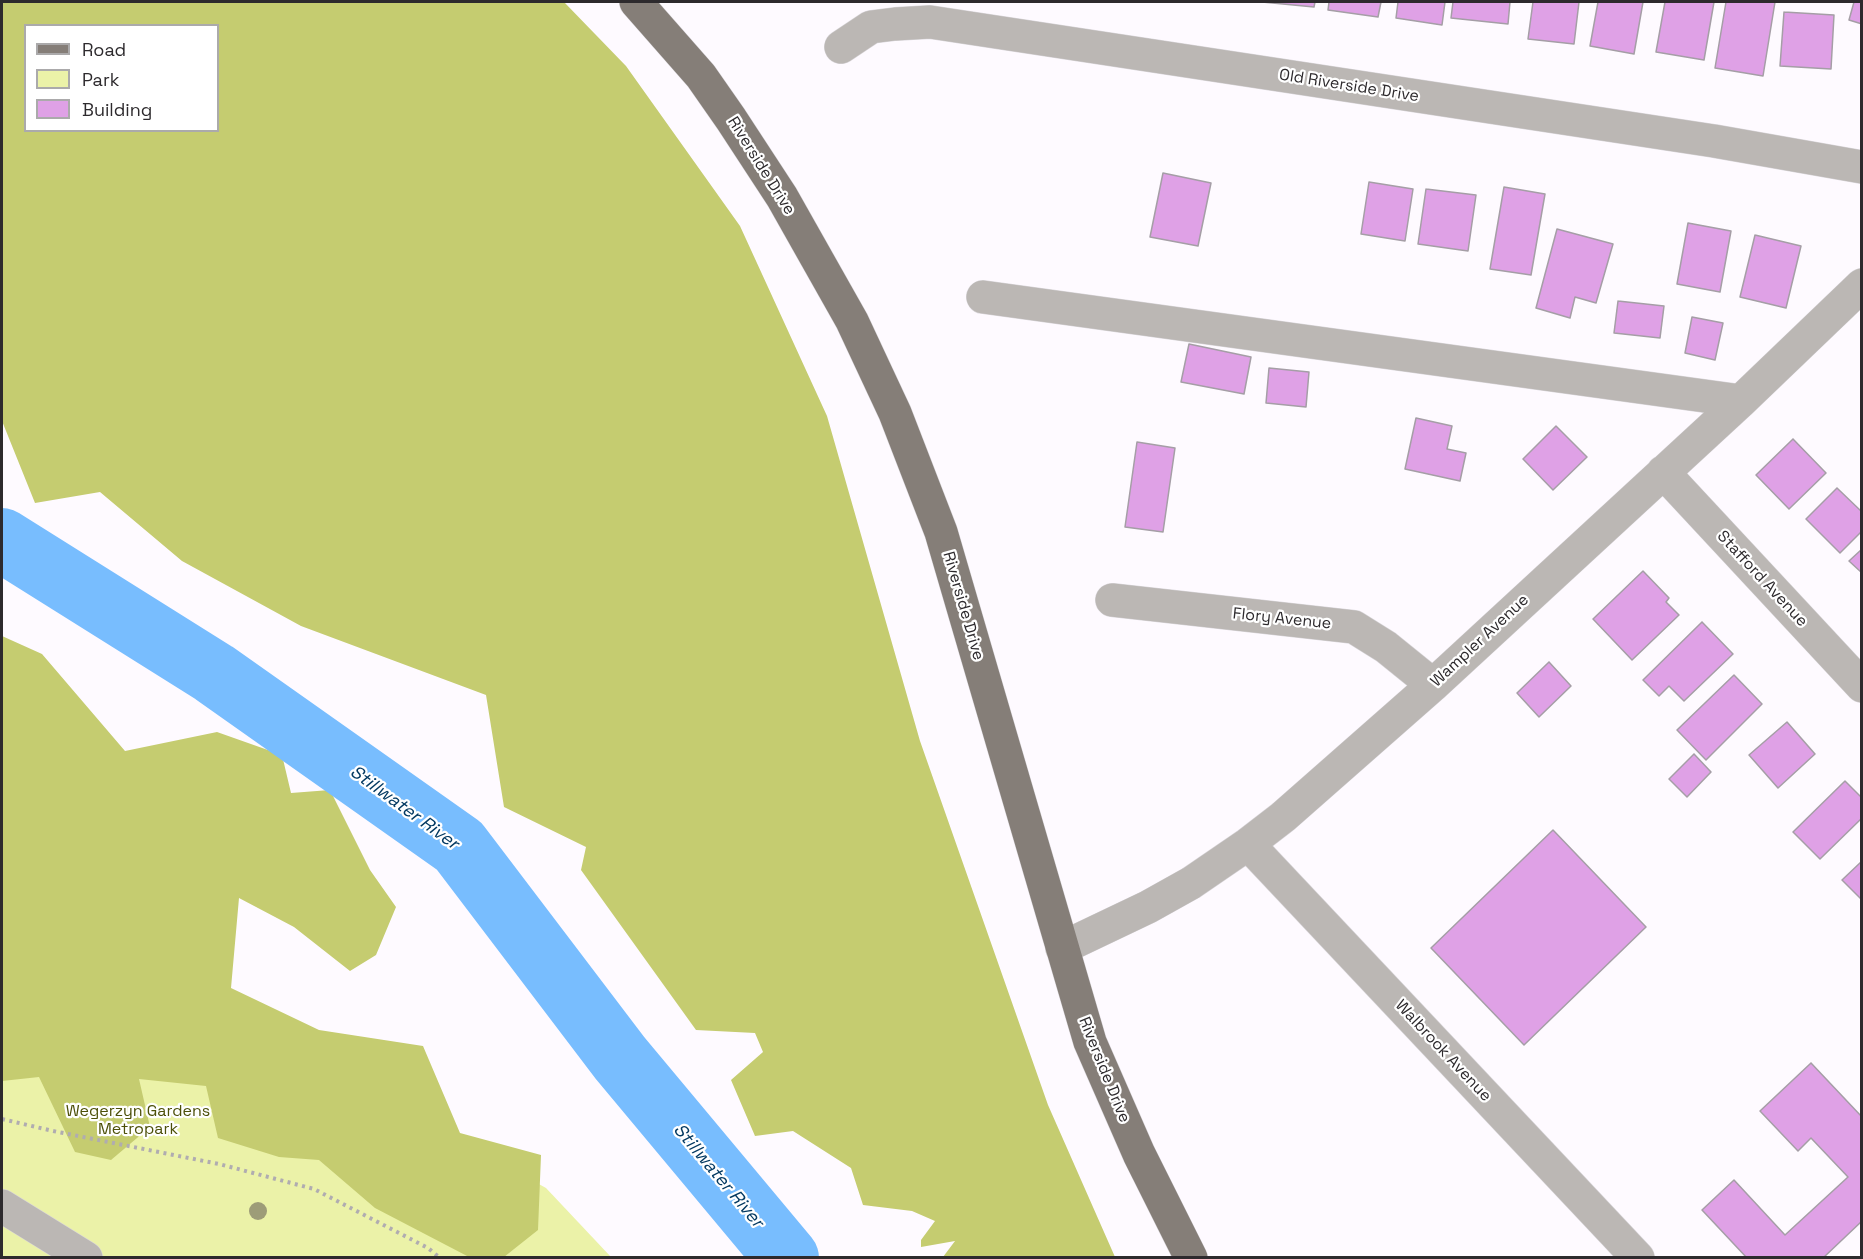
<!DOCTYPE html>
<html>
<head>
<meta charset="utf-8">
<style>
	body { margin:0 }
	#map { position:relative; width:1863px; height:1259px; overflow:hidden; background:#fefaff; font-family:"Space Grotesk",sans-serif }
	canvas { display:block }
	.frame { position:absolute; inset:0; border:3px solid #2d2a2d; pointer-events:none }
	.legend { position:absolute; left:24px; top:24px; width:195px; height:108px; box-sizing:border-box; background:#fff; border:2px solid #abaaab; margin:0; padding:8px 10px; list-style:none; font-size:18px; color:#2d2a2d }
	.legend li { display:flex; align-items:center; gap:12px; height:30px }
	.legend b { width:30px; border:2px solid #abaaab }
</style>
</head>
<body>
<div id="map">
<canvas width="1863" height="1259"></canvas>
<div class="frame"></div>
<ul class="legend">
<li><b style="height:8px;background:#857e78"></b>Road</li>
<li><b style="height:16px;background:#ebf2a8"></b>Park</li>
<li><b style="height:16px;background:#dfa1e6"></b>Building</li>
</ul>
</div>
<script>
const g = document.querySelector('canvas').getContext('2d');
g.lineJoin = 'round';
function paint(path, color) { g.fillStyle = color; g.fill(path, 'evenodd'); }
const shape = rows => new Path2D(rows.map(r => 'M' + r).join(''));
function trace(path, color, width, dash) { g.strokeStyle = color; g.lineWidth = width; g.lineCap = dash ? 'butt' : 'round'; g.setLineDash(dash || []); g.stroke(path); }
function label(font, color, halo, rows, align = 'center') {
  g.font = font + ' "Space Grotesk",sans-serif'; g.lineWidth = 4.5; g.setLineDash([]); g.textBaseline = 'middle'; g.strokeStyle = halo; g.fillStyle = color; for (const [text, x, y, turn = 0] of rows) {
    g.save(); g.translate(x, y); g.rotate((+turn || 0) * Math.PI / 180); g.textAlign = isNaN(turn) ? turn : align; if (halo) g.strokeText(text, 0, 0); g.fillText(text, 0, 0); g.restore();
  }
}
paint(shape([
	[2,905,201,998,546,1188,611,1257,2,1258]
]), '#ebf2a8');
paint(shape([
	[2,2,564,2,626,66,740,226,827,416,920,741,1048,1105,1115,1257,943,1257,955,1241,921,1247,921,1240,935,1221,912,1211,863,1205,851,1168,793,1131,755,1136,731,1080,763,1052,755,1033,696,1030,581,870,586,847,504,807,486,695,301,626,182,561,100,492,35,503,2,421],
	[26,26,218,26,218,130,26,130],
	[2,636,42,654,125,751,217,732,282,755,291,793,330,790,370,870,396,907,376,955,350,971,294,927,239,898,231,988,319,1030,423,1046,460,1133,541,1155,538,1230,504,1257,469,1257,375,1208,319,1160,279,1157,218,1138,206,1086,139,1079,150,1127,111,1160,75,1152,39,1077,2,1081]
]), '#c5cc70');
trace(shape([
	[2,540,214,673,459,846,620,1058,787,1258]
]), '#78bdfe', 64);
const building = shape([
	[1262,2,1315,2,1314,7,1262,2],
	[1329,2,1381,2,1378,17,1328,10,1329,2],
	[1398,2,1445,2,1442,25,1396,18,1398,2],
	[1453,2,1510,2,1508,24,1451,18,1453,2],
	[1533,2,1579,2,1574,44,1528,39,1533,2],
	[1598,2,1643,2,1634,54,1590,46,1598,2],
	[1665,2,1714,2,1704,60,1656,52,1665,2],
	[1726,2,1775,2,1763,76,1715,68,1726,2],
	[1854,2,1862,2,1862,24,1849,20,1854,2],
	[1784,12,1834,15,1831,69,1780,66,1784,12],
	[1163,173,1211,183,1198,246,1150,237,1163,173],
	[1369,182,1413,189,1405,241,1361,234,1369,182],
	[1504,187,1545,194,1531,275,1490,269,1504,187],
	[1426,189,1476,195,1468,251,1418,244,1426,189],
	[1688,223,1731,231,1720,292,1677,284,1688,223],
	[1557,229,1613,244,1596,303,1575,297,1570,318,1536,308,1557,229],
	[1755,235,1801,246,1786,308,1740,297,1755,235],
	[1618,301,1664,306,1660,338,1614,333,1618,301],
	[1692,317,1723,323,1715,360,1685,353,1692,317],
	[1189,344,1251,357,1244,394,1181,382,1189,344],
	[1269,368,1309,372,1306,407,1266,403,1269,368],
	[1416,418,1452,426,1447,449,1466,453,1460,481,1405,469,1416,418],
	[1556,426,1587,457,1553,490,1523,459,1556,426],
	[1793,439,1826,473,1789,509,1756,475,1793,439],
	[1137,442,1175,448,1163,532,1125,527,1137,442],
	[1837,488,1862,512,1862,531,1840,553,1806,519,1837,488],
	[1862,549,1862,573,1849,561,1862,549],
	[1643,571,1669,598,1666,602,1679,615,1632,660,1593,619,1643,571],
	[1702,622,1733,654,1684,701,1669,686,1659,696,1643,680,1702,622],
	[1549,662,1571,686,1539,717,1517,693,1549,662],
	[1734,675,1762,704,1706,760,1677,730,1734,675],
	[1787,722,1815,754,1778,788,1749,755,1787,722],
	[1694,754,1711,772,1687,797,1669,779,1694,754],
	[1845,781,1862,798,1862,818,1820,859,1793,832,1845,781],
	[1553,830,1646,927,1524,1045,1431,948,1553,830],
	[1862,861,1862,900,1842,880,1862,861],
	[1811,1063,1862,1117,1862,1221,1823,1258,1747,1258,1702,1210,1734,1180,1785,1235,1848,1177,1811,1138,1798,1151,1760,1111,1811,1063]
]);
paint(building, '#dfa1e6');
trace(building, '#a59ea6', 1.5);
const minor = shape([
	[841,47,871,27,895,24,930,22,1714,141,1862,167],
	[983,297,1741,401],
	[1663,472,1862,686],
	[1112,600,1354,627,1386,647,1433,685],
	[1248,844,1638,1258],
	[1062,948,1148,907,1191,883,1248,844,1283,817,1433,685,1741,401,1862,285],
	[2,1206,86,1258]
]);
const major = shape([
	[636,2,701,76,731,119,782,197,852,321,895,413,941,532,1090,1042,1139,1154,1191,1258]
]);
trace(minor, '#d8d5d9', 34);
trace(major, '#d8d5d9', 34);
trace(shape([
	[2,1119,53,1131,219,1164,314,1189,428,1248,440,1258]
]), '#b0acb0', 4, [3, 4.5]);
trace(minor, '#bbb7b4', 33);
trace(major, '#857e78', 33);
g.fillStyle = '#9d9c78';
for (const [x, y] of [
	[258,1211]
]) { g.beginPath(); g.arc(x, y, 9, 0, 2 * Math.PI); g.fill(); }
label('16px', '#2d2a2d', '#fff', [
	["Old Riverside Drive",1349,86,9],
	["Riverside Drive",761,166,58],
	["Stafford Avenue",1762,579,47],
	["Riverside Drive",963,606,74],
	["Flory Avenue",1282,619,6],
	["Wampler Avenue",1480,641,-43],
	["Walbrook Avenue",1443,1051,47],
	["Riverside Drive",1104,1070,68]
]);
label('16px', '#4d5009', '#fff', [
	["Wegerzyn Gardens",138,1112],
	["Metropark",138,1130]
]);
label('italic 18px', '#043a62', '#fff', [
	["Stillwater River",404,808,36],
	["Stillwater River",718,1176,50]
]);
</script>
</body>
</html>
